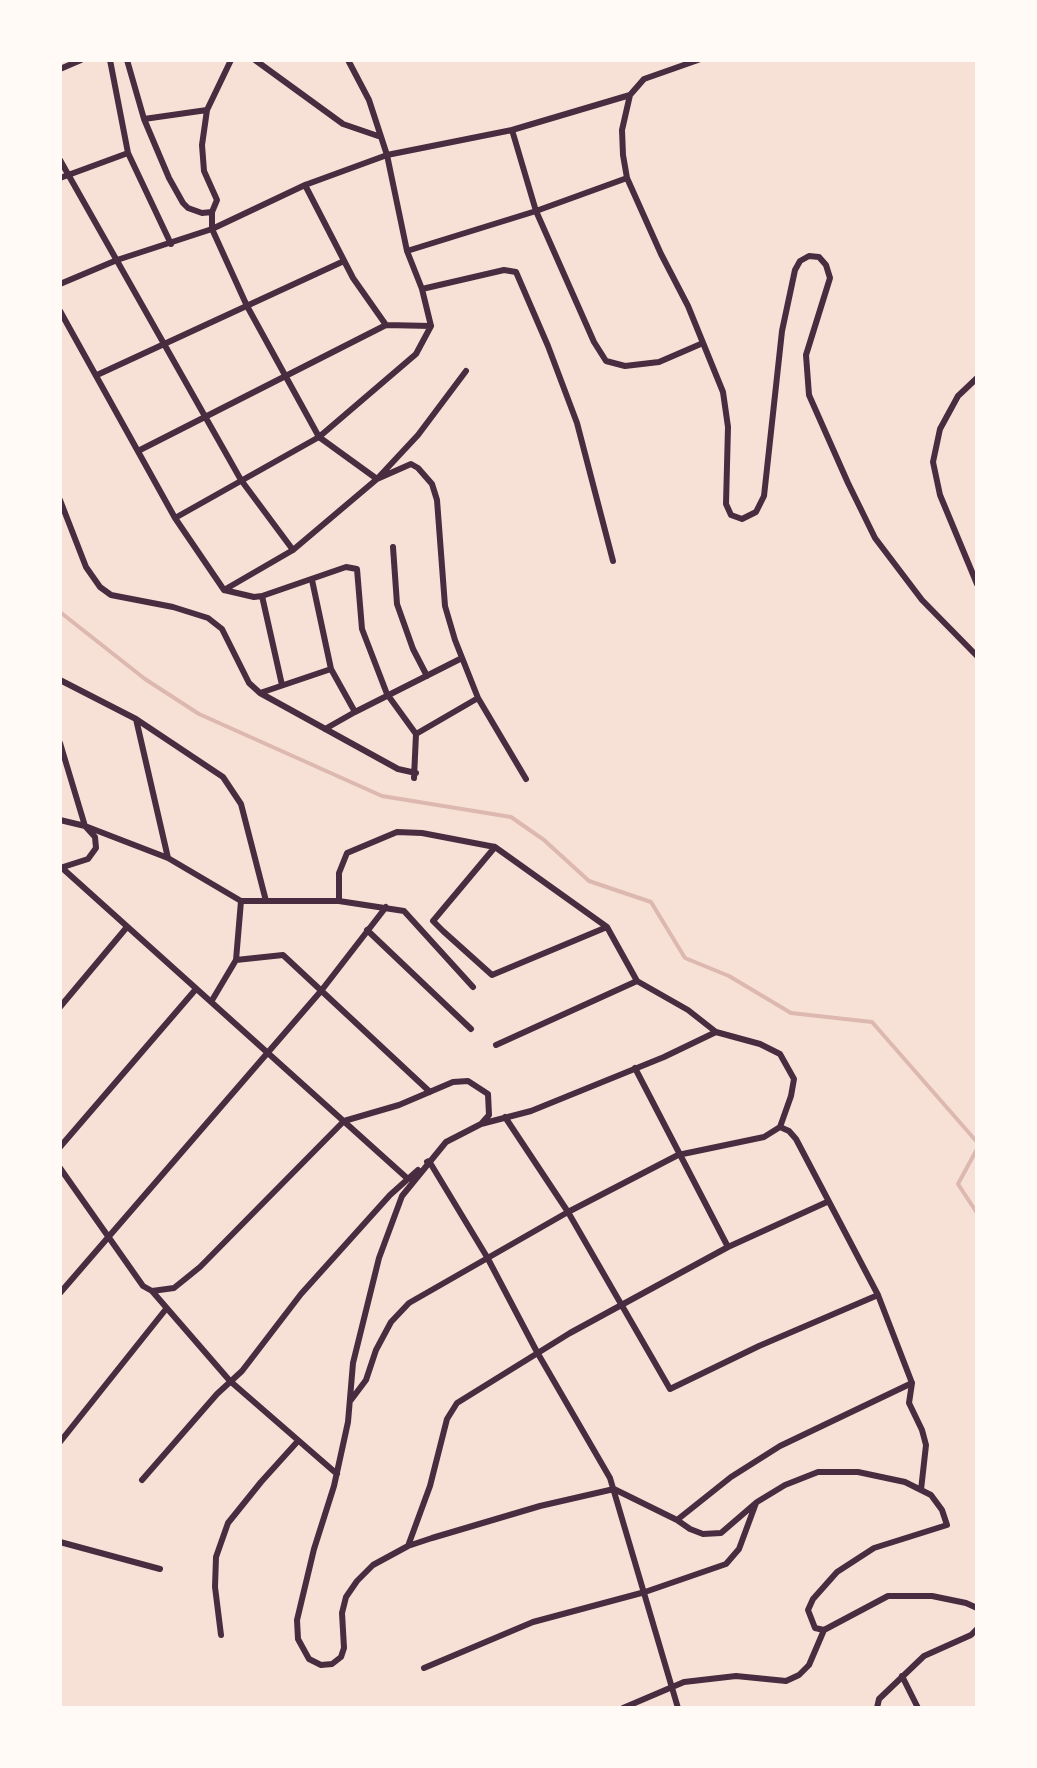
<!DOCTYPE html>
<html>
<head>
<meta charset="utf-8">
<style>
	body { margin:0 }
	#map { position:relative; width:1037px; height:1768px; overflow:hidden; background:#f7e1d7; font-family:Poppins,sans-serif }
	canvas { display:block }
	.frame { position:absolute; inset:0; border:62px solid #fffaf5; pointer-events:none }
</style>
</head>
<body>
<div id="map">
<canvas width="1037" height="1768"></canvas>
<div class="frame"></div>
</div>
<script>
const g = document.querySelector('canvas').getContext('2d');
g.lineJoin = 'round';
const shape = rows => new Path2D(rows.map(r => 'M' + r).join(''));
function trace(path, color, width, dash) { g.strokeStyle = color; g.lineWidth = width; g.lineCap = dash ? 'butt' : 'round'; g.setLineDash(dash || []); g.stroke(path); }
trace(shape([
	[60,612,145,679,199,714,382,796,511,817,544,840,589,881,651,902,685,958,729,976,791,1013,872,1022,977,1142],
	[977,1149,958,1184,977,1213]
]), '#dcb8b0', 4);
trace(shape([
	[110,60,128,153,171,244],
	[127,60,144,119,169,178,183,203,188,208,202,213,212,212,217,200,204,171,202,145,207,110,231,60],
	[255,60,343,124,381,137],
	[348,60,369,100,387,155,407,251,422,289,431,326],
	[698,60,644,79,630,95,622,130,623,155,627,178,661,254,688,306,723,392,728,427,726,504,731,515,742,519,756,512,764,496,782,331,795,270,800,261,809,256,819,257,826,265,830,278,806,355,809,395,848,483,875,538,922,600,977,656],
	[60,69,81,60],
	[144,119,207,110],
	[512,130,536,211,594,342,606,361,625,366,659,362,703,343],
	[60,160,241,480,293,550],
	[60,178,128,153],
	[305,185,353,278,386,325],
	[212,212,212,229,247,306,319,437,377,479,411,464,418,468,432,484,437,500,445,606,455,640,478,698,526,779],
	[407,251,536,211,627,178],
	[60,284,117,260,212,229,305,185,387,155,512,130,630,95],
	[422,289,504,270,516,272,548,346,577,423,613,561],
	[60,311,175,518,224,590,254,597,262,596,346,567,357,569,362,629,387,694,416,734,414,778],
	[97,375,344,261],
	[977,378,958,396,940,429,933,462,940,495,977,584],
	[138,451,386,325,431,326],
	[60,500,86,567,100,587,111,595,173,607,208,618,222,629,249,683,260,693,398,769,416,773],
	[175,518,319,437,416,354,431,326],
	[393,547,397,604,413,649,427,676],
	[312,580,331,669],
	[224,590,293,550,377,479,418,435,466,371],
	[262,596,282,685],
	[60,680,136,719,223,777,241,804,266,901],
	[260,693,331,669,355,712,462,658],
	[136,719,168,858],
	[325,729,355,712],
	[416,734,478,698],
	[60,743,85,826,95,837,96,848,88,859,60,868],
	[60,820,85,826,168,858,241,901,339,901,404,911,473,987],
	[495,847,607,927],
	[61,867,408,1179],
	[339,901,339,873,347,853,397,832,422,833,495,847,433,921,443,931,492,975,607,927,637,981,688,1010,716,1032,760,1044,780,1054,794,1079,791,1096,780,1127],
	[367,930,471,1029],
	[236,960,283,955,430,1092],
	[211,1002,236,960,241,901],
	[60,1007,127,927],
	[716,1032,664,1057,531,1111,481,1124,446,1142,402,1196,379,1258,353,1363,348,1422,334,1486,314,1549,297,1620,298,1639,309,1659,321,1665,332,1664,341,1657,344,1648,342,1613,346,1597,357,1581,373,1565,408,1546,432,1538,540,1506,614,1489,677,1520,690,1529,703,1534,721,1533,757,1502,785,1485,818,1472,858,1472,905,1482,931,1495,942,1510,947,1525,874,1548,837,1572,813,1599,808,1610,815,1628,824,1630,888,1596,932,1596,966,1603,977,1608],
	[496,1045,637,981],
	[635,1068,728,1247],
	[505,1117,568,1212,670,1389,759,1346,878,1295],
	[60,1147,196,989],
	[427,1162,429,1161,487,1257,537,1352,610,1478,678,1708],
	[60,1168,143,1286,152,1291,230,1381,337,1474],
	[152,1291,174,1288,200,1267,344,1121,399,1105,453,1082,468,1081,488,1094,489,1115,481,1124],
	[60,1293,321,991,386,907],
	[912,1383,909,1403,922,1430,926,1445,921,1490],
	[351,1400,366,1380,376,1350,391,1322,409,1303,568,1212,678,1155,764,1137,780,1127],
	[60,1442,166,1309],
	[142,1480,217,1394,242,1371,301,1294,390,1195,418,1170],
	[677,1520,731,1477,780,1446,912,1383,878,1295,796,1139,789,1131,780,1127],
	[60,1542,160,1569],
	[408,1546,430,1486,447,1419,457,1403,570,1333,728,1247,827,1202],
	[221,1635,215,1587,216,1557,228,1523,261,1482,298,1441],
	[424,1668,533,1622,645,1592,726,1564,739,1549,756,1503],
	[902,1676,918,1708],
	[623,1708,684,1682,736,1676,786,1681,799,1675,809,1665,824,1630],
	[877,1708,879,1699,924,1656,971,1635,977,1629]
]), '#4a2c40', 6);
</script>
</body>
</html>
